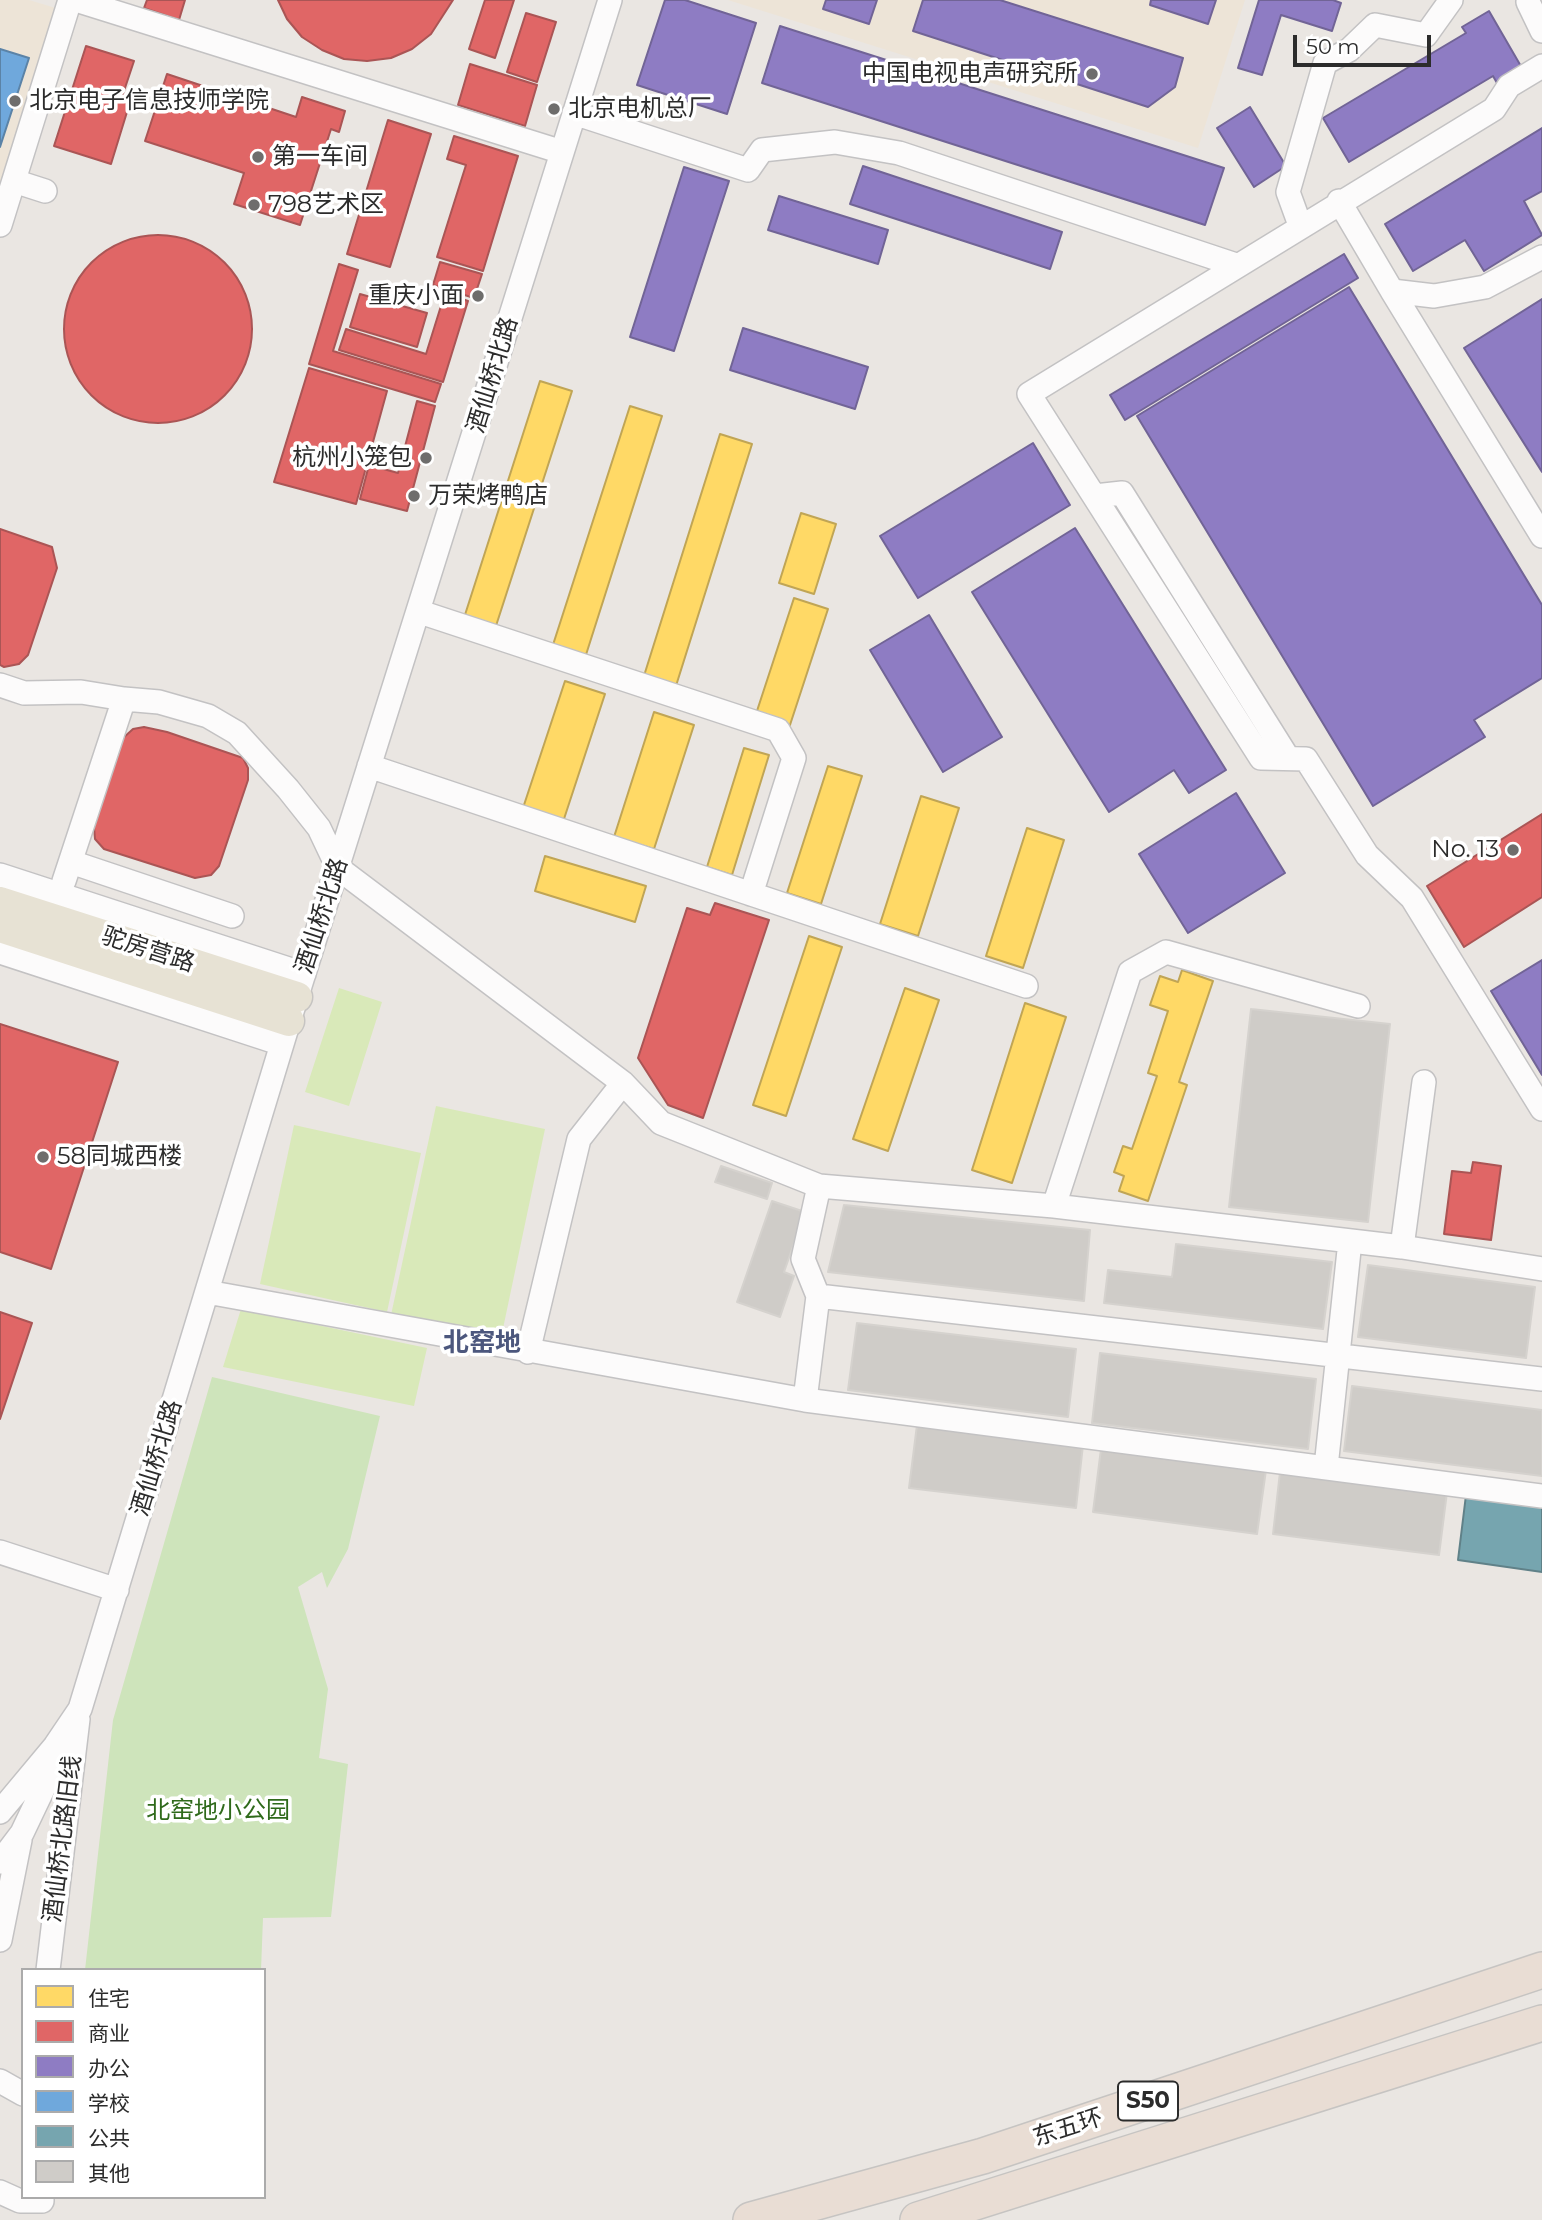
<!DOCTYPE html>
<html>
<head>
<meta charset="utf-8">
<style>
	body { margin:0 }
	#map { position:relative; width:1542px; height:2220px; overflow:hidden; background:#eae6e2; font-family:Montserrat,"Noto Sans SC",sans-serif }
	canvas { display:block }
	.legend { position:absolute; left:21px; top:1968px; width:245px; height:231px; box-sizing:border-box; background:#fff; border:2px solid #ababab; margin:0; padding:9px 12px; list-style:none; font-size:21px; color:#2c2c2c }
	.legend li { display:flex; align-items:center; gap:14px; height:35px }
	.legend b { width:35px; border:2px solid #ababab }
	.scale { position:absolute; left:1293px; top:35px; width:138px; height:32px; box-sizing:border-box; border:4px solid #2c2c2c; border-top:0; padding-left:9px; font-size:21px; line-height:24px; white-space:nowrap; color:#2c2c2c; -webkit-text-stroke:5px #fff; paint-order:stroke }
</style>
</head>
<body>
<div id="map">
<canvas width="1542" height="2220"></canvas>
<ul class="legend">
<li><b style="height:19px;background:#ffd966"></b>住宅</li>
<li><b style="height:19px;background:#e06666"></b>商业</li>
<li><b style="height:19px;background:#8e7cc3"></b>办公</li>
<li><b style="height:19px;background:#6fa8dc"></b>学校</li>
<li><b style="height:19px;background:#76a5af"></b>公共</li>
<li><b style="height:19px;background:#cfccc8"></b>其他</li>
</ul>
<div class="scale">50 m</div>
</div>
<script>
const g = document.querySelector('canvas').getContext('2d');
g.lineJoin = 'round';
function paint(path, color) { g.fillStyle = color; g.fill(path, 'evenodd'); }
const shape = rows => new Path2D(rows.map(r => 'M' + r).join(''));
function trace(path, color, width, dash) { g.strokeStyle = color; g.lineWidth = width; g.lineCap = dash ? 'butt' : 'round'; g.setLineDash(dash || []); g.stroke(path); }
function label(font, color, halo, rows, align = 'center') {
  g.font = font + ' Montserrat,"Noto Sans SC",sans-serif'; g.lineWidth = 7; g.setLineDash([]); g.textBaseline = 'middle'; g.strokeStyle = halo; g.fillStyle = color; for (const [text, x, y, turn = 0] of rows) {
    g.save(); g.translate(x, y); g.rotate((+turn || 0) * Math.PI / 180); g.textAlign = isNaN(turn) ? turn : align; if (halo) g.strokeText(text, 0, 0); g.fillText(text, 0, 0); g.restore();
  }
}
paint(shape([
	[0,0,29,0,59,9,0,193],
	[728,0,1245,0,1198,148]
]), '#ede4d7');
paint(shape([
	[212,1377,380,1416,348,1549,327,1588,322,1572,298,1587,328,1689,319,1758,348,1764,331,1917,263,1918,261,1970,85,1970,113,1720]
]), '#cee4bb');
paint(shape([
	[339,988,382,1002,349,1106,305,1092],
	[436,1106,545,1129,501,1338,391,1315],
	[294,1125,421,1153,387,1312,260,1284],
	[241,1309,427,1348,414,1406,223,1367]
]), '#d9e9b9');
const homes = shape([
	[540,381,572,391,494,632,463,621,540,381],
	[630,406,662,416,584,661,551,651,630,406],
	[720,434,752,444,675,689,643,679,720,434],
	[801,513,836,524,814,594,779,583,801,513],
	[794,598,828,609,789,728,755,717,794,598],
	[565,681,605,694,562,825,522,811,565,681],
	[654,712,694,725,654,849,614,837,654,712],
	[744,748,769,755,732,875,707,867,744,748],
	[828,766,862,776,821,904,787,893,828,766],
	[921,796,959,808,918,936,880,924,921,796],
	[1027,828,1064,840,1023,968,986,956,1027,828],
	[545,856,646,886,635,922,535,891,545,856],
	[809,936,842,947,786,1116,753,1105,809,936],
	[1182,970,1213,981,1179,1082,1187,1085,1148,1201,1119,1191,1124,1176,1114,1172,1123,1146,1132,1149,1157,1076,1148,1073,1168,1011,1150,1005,1160,976,1178,982,1182,970],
	[905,988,939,1000,888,1151,853,1139,905,988],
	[1025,1003,1066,1017,1012,1183,972,1170,1025,1003]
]);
paint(homes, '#ffd966');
trace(homes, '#c0a555', 2);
const shops = shape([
	[147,0,185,0,179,20,144,8,147,0],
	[278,0,453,0,431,34,412,49,391,58,367,61,344,59,322,50,302,37,287,19,278,0],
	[485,0,514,0,495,58,469,49,485,0],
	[526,13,556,22,537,82,507,72,526,13],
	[86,46,134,61,122,97,131,99,111,164,54,146,86,46],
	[470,64,537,85,525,126,458,105,470,64],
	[167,74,296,117,302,97,345,111,339,132,331,129,300,225,234,204,244,173,145,141,167,74],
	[388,120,431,134,390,267,347,254,388,120],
	[454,136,518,156,483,271,437,257,466,165,447,159,454,136],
	'64 329a94 94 0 1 1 188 0a94 94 0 1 1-188 0Z',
	[440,262,482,274,474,298,433,285,440,262],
	[339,264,358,270,333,351,441,384,435,402,309,364,339,264],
	[445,293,468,301,443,382,339,350,346,329,426,354,445,293],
	[360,294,427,313,417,347,350,327,360,294],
	[309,368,387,391,356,504,274,482,309,368],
	[417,401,435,406,407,511,360,499,369,465,398,473,417,401],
	[0,529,52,547,57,568,28,655,19,664,4,667,0,665,0,529],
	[144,727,167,732,243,758,248,768,248,780,219,866,211,875,195,878,104,849,95,839,94,827,122,739,133,729,144,727],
	[1542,814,1542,897,1464,947,1427,886,1542,814],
	[715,903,769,920,703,1118,668,1105,638,1058,687,908,710,915,715,903],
	[0,1024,118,1062,51,1269,0,1252,0,1024],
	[1473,1162,1501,1166,1491,1240,1444,1234,1452,1171,1471,1173,1473,1162],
	[0,1312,32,1323,0,1419,0,1312]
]);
paint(shops, '#e06666');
trace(shops, '#a55', 2);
const offices = shape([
	[665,0,685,0,756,23,727,114,637,85,665,0],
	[826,0,877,0,869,24,823,9,826,0],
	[923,0,1000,0,1183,58,1175,87,1148,107,913,31,923,0],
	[1151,0,1216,0,1208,24,1150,5,1151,0],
	[1259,0,1333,0,1341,3,1332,31,1281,15,1262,75,1238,68,1259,0],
	[1489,11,1522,68,1497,83,1493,76,1349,162,1323,118,1466,33,1462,27,1489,11],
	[780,26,1224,168,1205,225,762,83,780,26],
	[1250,107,1286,166,1254,187,1217,128,1250,107],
	[1542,128,1542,191,1524,201,1542,235,1484,271,1465,240,1413,271,1385,224,1542,128],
	[863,166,1062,232,1050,269,850,204,863,166],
	[684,167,729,181,674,351,630,337,684,167],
	[779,196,888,230,878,264,768,230,779,196],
	[1344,254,1358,278,1125,420,1110,395,1344,254],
	[1349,287,1542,605,1542,678,1474,720,1485,737,1373,806,1137,416,1349,287],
	[1542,299,1542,472,1464,348,1542,299],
	[743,328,868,367,855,409,730,370,743,328],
	[1033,443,1070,505,918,598,880,536,1033,443],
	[1075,528,1226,770,1189,793,1174,770,1109,812,972,592,1075,528],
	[929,615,1002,737,943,772,870,650,929,615],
	[1236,793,1285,873,1188,933,1139,854,1236,793],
	[1542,960,1542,1075,1491,991,1542,960]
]);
paint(offices, '#8e7cc3');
trace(offices, '#716496', 2);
const schools = shape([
	[0,49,29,58,0,147,0,49]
]);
paint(schools, '#6fa8dc');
trace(schools, '#5b83a7', 2);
const public = shape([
	[1466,1495,1542,1505,1542,1572,1458,1560,1466,1495]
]);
paint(public, '#76a5af');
trace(public, '#608188', 2);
const building = shape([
	[1251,1009,1390,1024,1368,1222,1229,1207,1251,1009],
	[721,1166,772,1183,767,1199,715,1182,721,1166],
	[772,1201,805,1212,784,1272,794,1276,780,1317,737,1302,772,1201],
	[844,1205,1090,1230,1084,1301,828,1272,844,1205],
	[1176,1244,1332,1262,1323,1329,1104,1303,1108,1270,1172,1277,1176,1244],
	[1368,1265,1535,1287,1526,1358,1358,1337,1368,1265],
	[857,1323,1076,1349,1068,1417,848,1390,857,1323],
	[1100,1353,1316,1379,1308,1449,1092,1423,1100,1353],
	[1352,1386,1542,1410,1542,1476,1344,1451,1352,1386],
	[917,1425,1083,1445,1076,1508,909,1488,917,1425],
	[1101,1449,1266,1470,1257,1534,1093,1512,1101,1449],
	[1280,1472,1447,1492,1439,1555,1273,1534,1280,1472]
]);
paint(building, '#cfccc8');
trace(building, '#d5d2ce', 2);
const minor = shape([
	[76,0,562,152],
	[1528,2,1542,31],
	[1542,66,1509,86,1494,109,1029,394,1261,758,1306,759,1367,855,1412,898,1542,1109],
	[574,113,748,170,762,150,835,142,899,153,1236,265],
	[14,181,45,191],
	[1339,201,1392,291,1434,296,1485,287,1542,257],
	[0,225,70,0],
	[1300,225,1288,192,1325,63,1349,50,1375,25,1426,35,1451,0],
	[1392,291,1542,536],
	[1095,496,1122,493,1288,758],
	[420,612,778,730,794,758,751,894],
	[0,685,24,693,81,692,124,699],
	[369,766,1026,986],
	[71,862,232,916],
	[0,875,304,974],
	[64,881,124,699,159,702,208,716,237,733,288,789,319,828,338,868,623,1083,661,1123,819,1186],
	[0,952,282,1044],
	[1054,1206,1130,972,1166,952,1358,1006],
	[1402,1247,1424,1082],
	[207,1292,805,1400,1542,1496],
	[818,1296,1542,1379],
	[528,1352,579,1139,623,1083],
	[805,1400,818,1296,803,1259,819,1186,1054,1206,1402,1247,1542,1269],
	[1326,1467,1350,1241],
	[0,1552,117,1590],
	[0,1812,55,1746,80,1709,289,1021,610,0],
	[0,1862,22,1833,63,1747],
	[0,1940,20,1840],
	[48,1970,78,1719],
	[0,2081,23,2094],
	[0,2192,20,2201,42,2201,42,2197]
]);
const major = shape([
	[0,902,297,997],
	[0,927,289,1021]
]);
const highway = shape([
	[751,2220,983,2156,1542,1970],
	[918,2220,1542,2023]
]);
trace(minor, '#c3c2c3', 26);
trace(major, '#c6c4c2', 33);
trace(highway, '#c6c4c2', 38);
trace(minor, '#fcfbfb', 23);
trace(major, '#e7e2d4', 30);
trace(highway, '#e9ddd4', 35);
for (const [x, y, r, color] of [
	[1092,74,7,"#6e6d6c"],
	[15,101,7,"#6e6d6c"],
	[554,109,7,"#6e6d6c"],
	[258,157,7,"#6e6d6c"],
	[254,205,7,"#6e6d6c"],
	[478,296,7,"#6e6d6c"],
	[426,458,7,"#6e6d6c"],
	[414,496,7,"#6e6d6c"],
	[1513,850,7,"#6e6d6c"],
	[43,1157,7,"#6e6d6c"]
]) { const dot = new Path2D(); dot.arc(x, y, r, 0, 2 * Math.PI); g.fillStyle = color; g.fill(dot); trace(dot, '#fff', 2.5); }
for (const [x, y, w] of [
	[1148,2101,60]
]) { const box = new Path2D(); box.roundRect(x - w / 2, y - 19.5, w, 39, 5); g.fillStyle = '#fff'; g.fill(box); trace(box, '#2c2c2c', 2); }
label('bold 23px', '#2c2c2c', null, [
	["S50",1148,2101]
]);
label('24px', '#2c2c2c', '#fff', [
	["中国电视电声研究所",1078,74,"right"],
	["北京电子信息技师学院",29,101],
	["北京电机总厂",568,109],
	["第一车间",272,157],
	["798艺术区",268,205],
	["重庆小面",464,296,"right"],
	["杭州小笼包",412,458,"right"],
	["万荣烤鸭店",428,496],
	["No. 13",1499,850,"right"],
	["58同城西楼",57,1157]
], 'left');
label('24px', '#2c2c2c', '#fff', [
	["酒仙桥北路",493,375,-73],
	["酒仙桥北路",322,916,-72],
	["驼房营路",148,950,18],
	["酒仙桥北路",157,1458,-73],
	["酒仙桥北路旧线",63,1839,-83],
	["东五环",1068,2128,-18]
]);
label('24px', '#2f6a1b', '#fff', [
	["北窑地小公园",218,1811]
]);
label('bold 26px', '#4c577d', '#fff', [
	["北窑地",482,1343]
]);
</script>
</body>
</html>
